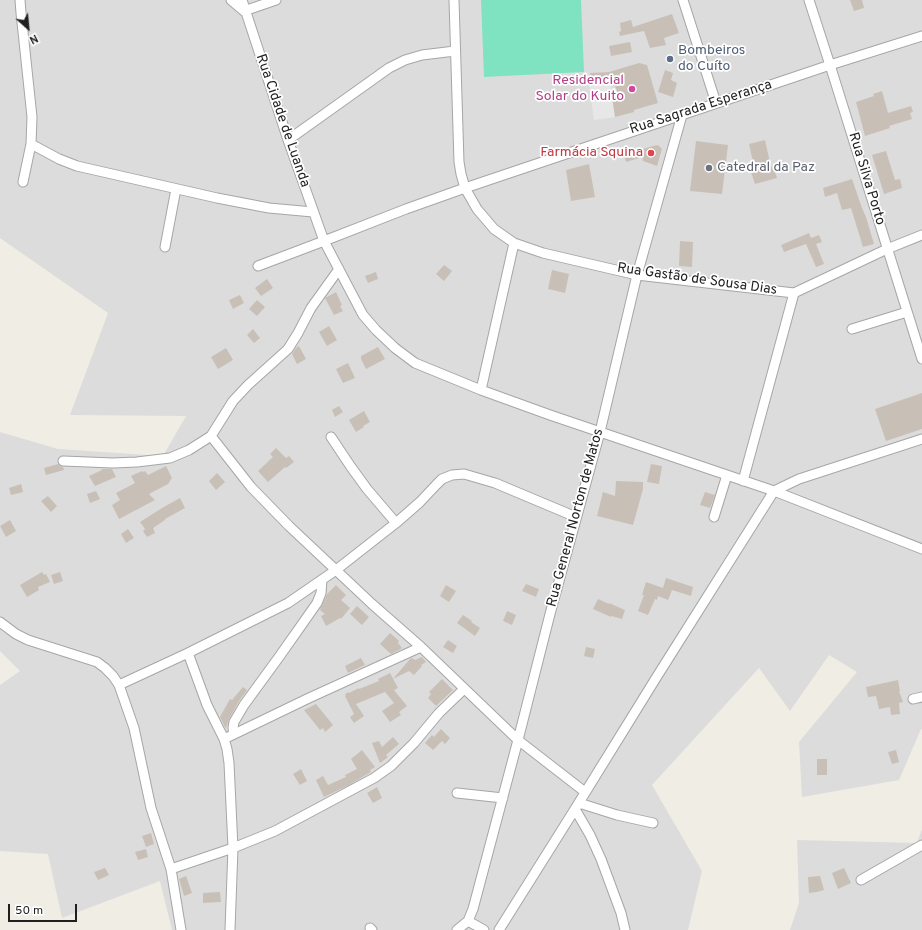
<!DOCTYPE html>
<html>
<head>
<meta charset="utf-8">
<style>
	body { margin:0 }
	#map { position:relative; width:922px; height:930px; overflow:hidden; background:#f0ede4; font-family:Overpass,sans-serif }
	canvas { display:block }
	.north { position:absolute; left:8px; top:8px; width:40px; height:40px; -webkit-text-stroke:3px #fff; paint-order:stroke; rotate:153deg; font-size:11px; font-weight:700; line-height:16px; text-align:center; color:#1f1f1f }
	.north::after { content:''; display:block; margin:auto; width:14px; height:18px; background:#1f1f1f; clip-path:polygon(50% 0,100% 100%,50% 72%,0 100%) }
	.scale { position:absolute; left:8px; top:904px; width:69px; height:18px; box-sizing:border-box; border:2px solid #1f1f1f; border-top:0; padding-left:5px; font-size:12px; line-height:14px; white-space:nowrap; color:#1f1f1f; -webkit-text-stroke:3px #fff; paint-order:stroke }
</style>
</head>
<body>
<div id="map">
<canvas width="922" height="930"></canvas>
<div class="north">N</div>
<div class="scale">50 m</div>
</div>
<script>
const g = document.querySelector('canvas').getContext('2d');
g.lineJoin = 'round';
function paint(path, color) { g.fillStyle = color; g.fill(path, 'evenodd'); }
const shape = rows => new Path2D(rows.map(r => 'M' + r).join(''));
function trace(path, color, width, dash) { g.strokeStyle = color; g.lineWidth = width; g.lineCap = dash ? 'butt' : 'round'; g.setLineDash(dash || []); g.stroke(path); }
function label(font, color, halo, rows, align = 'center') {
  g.font = font + ' Overpass,sans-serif'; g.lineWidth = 3.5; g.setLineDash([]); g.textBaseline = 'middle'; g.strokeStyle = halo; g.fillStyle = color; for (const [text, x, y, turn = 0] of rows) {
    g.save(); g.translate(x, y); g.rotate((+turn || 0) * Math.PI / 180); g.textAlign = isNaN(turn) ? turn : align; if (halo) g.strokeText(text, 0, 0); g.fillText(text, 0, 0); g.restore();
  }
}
paint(shape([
	[0,0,922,0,922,729,921,729,899,780,802,797,799,742,857,672,829,655,790,711,759,668,652,785,702,871,688,930,172,930,160,881,62,918,48,854,0,851,0,685,20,671,0,651,0,432,58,449,163,456,186,416,70,415,108,313,0,238],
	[922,829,922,930,790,930,799,903,797,840,917,843]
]), '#dddcdc');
paint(shape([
	[481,0,581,0,584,72,484,77]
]), '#7fe3c1');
paint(shape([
	[610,82,615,117,594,120,589,85]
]), '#e7e7e7');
paint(shape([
	[850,0,862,0,864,8,854,11],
	[672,14,679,33,664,38,666,45,650,48,644,31,620,36,619,32,621,31,620,23,631,20,633,27],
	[630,42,632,52,611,56,609,46],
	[639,63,647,65,658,103,634,110,634,112,615,117,612,96,618,94,613,80,591,82,590,73,609,72],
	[665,70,673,73,671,80,677,83,673,97,658,92],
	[882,91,888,113,911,106,913,112,910,113,912,119,889,126,890,128,865,136,856,102,874,96,873,94],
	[765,140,771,167,773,166,777,178,755,184,751,172,755,171,749,144],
	[696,141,728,145,722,194,690,191],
	[658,145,662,149,657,166,643,161,642,157,626,162,624,155,653,146],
	[886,151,895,180,900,179,902,188,884,194,872,155],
	[589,164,595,197,571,201,566,170],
	[852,179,862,208,866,217,874,244,863,247,851,208,842,210,837,193,825,197,823,188],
	[809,233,811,238,819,235,822,242,816,244,824,264,816,267,806,244,784,252,781,245],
	[680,241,693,242,692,267,679,266],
	[444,265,452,271,444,281,436,274],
	[552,270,569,274,565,293,548,289],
	[376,272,378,279,368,283,365,276],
	[267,279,273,288,261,296,255,288],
	[336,292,342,305,340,306,343,311,334,315,325,298,327,297],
	[240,295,244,303,233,309,229,300],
	[257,300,265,307,257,316,249,309],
	[329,326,337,340,327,346,319,332],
	[253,329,260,338,254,343,247,335],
	[299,346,306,359,297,364,292,354,296,348],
	[378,347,385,359,366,369,361,359,361,356],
	[226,348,233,360,218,369,211,357],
	[348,363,355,378,343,383,336,369],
	[922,393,922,429,886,441,875,409],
	[339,406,343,412,335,417,332,410],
	[364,411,370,422,363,426,364,427,356,432,349,420],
	[276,448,286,458,289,456,294,462,286,468,285,467,268,482,258,471,273,457,270,454],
	[58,464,60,466,63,467,64,470,46,475,44,468],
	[651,464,662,466,659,484,647,482],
	[166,466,172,478,168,484,149,494,155,500,119,519,112,505,120,500,116,493,135,483,131,476,142,471,143,472,145,471,148,475],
	[101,469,112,469,116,477,95,486,89,476,102,470],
	[217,473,225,482,216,490,209,481],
	[616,481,643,482,643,489,633,525,597,516,603,492,615,496],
	[21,484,23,492,11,495,9,488],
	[96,491,100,499,90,503,87,494],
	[705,492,715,495,710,508,700,505],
	[48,496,57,506,51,512,41,501],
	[180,498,185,508,165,519,165,520,153,528,155,533,147,537,143,531,145,529,140,522,162,508],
	[10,520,16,531,6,537,0,526],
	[128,529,134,538,126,543,121,534],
	[42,572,44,575,46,574,50,582,38,587,39,590,27,597,20,585],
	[60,572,63,581,54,584,51,575],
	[666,578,693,587,691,596,672,590,668,600,658,596,657,600,655,599,648,615,638,611,644,595,642,595,646,582,663,588],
	[526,584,539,589,536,597,522,591],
	[336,585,346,595,341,600,350,608,341,619,340,618,326,626,321,616,325,614,320,610,322,605,327,594],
	[446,585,456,591,449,602,440,596],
	[598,599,609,604,609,603,625,610,622,619,611,616,611,617,593,609],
	[357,606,369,617,362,625,350,614],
	[507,611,516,615,512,625,503,621],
	[463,615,472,621,471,622,480,628,475,636,457,623],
	[390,633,399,641,398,643,402,648,399,650,391,654,380,644],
	[448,640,457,646,453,653,443,647],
	[586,647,595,649,593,658,584,656],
	[422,657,426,662,421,665,422,666,414,675,409,671,393,679,410,659,412,658,415,660],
	[361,658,365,665,348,673,345,666],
	[390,673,398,688,394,690,407,706,399,712,401,715,390,722,382,711,394,703,385,692,356,704,364,716,354,723,350,717,354,714,345,696,346,695,345,694,349,692,349,693,359,688,359,689,379,681,378,679],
	[442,679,453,690,436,706,428,698,431,694,429,692],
	[898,680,900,691,899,691,903,702,899,703,900,714,891,715,890,707,879,709,876,696,868,697,866,687],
	[243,687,247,690,239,701,229,719,226,728,225,727,220,717,230,699,232,700],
	[316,704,333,725,325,732,323,728,320,730,304,710],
	[441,729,450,738,445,744,442,741,433,750,425,743,432,735,434,737],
	[393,737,399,744,386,755,388,757,380,763,372,743,379,741,382,747],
	[362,750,375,767,370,770,371,772,349,785,324,797,316,780,323,776,328,785,346,777,345,775,357,769,351,759],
	[896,750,899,762,892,764,888,752],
	[817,759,827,759,827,775,817,775],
	[301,769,307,781,300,785,293,774],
	[377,787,382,798,373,803,367,793],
	[151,833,154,844,146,847,142,836],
	[146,849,148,857,138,860,135,852],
	[105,868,109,875,98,880,94,872],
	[844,868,851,883,838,889,832,873],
	[186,876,192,893,184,896,179,879],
	[820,876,824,890,817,892,809,893,808,877],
	[220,892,221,902,203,903,203,893]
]), '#c8c0b7');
const minor = shape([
	[20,0,21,13,32,117,31,144,23,182],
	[231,0,244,11,276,0],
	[242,0,288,140,324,241,363,315,376,330,395,348,415,363,481,390,550,415,774,491,922,549],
	[454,0,459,162,461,174,465,188,477,209,494,229,514,243,543,253,637,275,794,293,887,249,922,235],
	[683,0,716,103],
	[809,0,830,65,922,359],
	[288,140,389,68,405,60,422,55,455,51],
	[31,144,59,159,77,166,217,198,269,208,313,212],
	[165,247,176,189],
	[258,266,324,241,406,209,465,188,830,65,922,36],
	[852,329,907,312],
	[481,390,514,243],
	[211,436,251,487,289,526,372,604,421,647,518,740,585,792],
	[331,437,351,467,367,489,396,523],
	[63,461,113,463,137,462,170,458,189,450,211,436,233,401,248,385,288,349,298,333,311,308,339,269],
	[743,481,794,293],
	[714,517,727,475],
	[0,622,16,634,28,640,97,662,105,668,113,676,119,685,134,728,151,808,171,869,181,930],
	[188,653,207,705,224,739,227,749,229,763,233,848,230,930],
	[119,685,188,653,288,603,336,570,396,523,420,502,436,485,442,479,452,475,464,474,495,483,576,517],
	[913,699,922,697],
	[234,734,233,728,234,722,244,705,279,657,317,603,321,593,322,580],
	[224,739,309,698,421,647],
	[457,793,503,798],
	[579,803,617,815,653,823],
	[575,809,590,835,601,859,621,913,625,930],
	[171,869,233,848,275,831,374,778,391,766,414,743,439,713,464,689],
	[861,880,922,845],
	[468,921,484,930],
	[370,928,372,930],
	[457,930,468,921,473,909,518,740,550,614,600,432,637,275,682,115],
	[499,930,575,809,656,678,774,491,799,479,922,439]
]);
trace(minor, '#a6a6a6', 11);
trace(minor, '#fff', 9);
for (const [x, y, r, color] of [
	[670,59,4,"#5c6f8a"],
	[632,89,4,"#d1479c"],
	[651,153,4,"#e0444e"],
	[709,168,4,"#6b7280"]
]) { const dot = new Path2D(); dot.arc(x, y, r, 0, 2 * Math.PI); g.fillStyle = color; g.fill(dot); trace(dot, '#fff', 1.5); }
label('14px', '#4e5e75', '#fff', [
	["Bombeiros",678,51],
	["do Cuíto",678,67]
], 'left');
label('14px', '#b23c85', '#fff', [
	["Residencial",624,81],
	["Solar do Kuito",624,97]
], 'right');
label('14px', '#1f1f1f', '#fff', [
	["Rua Sagrada Esperança",701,108,-18],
	["Rua Cidade de Luanda",282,121,71],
	["Rua Silva Porto",866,179,73],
	["Rua Gastão de Sousa Dias",697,280,8],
	["Rua General Norton de Matos",576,518,-75]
]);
label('14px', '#be3a42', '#fff', [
	["Farmácia Squina",643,153]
], 'right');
label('14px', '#5b616d', '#fff', [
	["Catedral da Paz",717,168]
], 'left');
</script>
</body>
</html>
